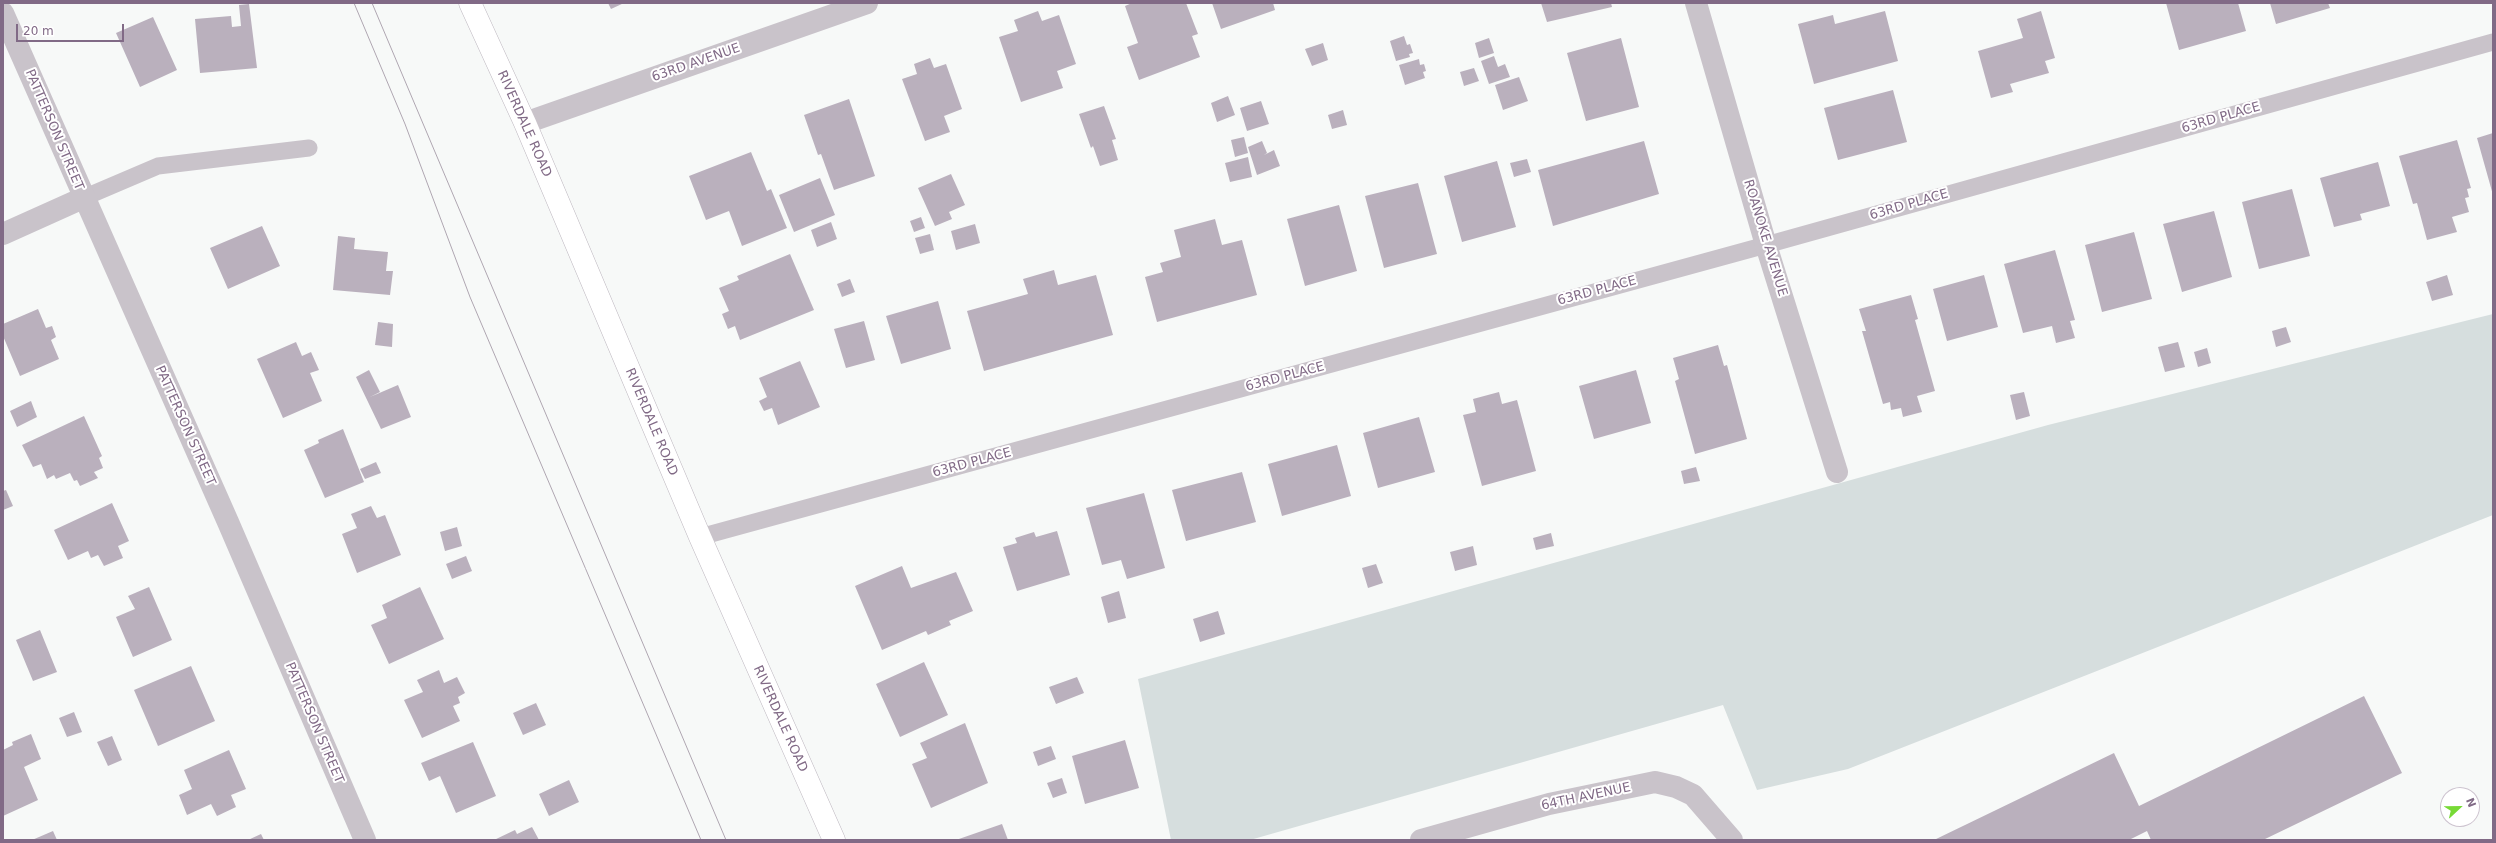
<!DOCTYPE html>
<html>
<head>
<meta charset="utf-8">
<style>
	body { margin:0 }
	#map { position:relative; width:2496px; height:843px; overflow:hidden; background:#f7f9f8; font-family:"DejaVu Sans",sans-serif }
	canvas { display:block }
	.frame { position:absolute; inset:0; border:4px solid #816a86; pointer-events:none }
	.north { position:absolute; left:2440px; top:787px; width:40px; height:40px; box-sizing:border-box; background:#fff; border:1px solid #cdc3cf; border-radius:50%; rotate:68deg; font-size:11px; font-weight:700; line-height:16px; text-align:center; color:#816a86 }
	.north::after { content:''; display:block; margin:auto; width:14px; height:18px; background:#77da36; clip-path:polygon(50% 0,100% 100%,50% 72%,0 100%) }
	.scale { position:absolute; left:16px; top:24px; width:108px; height:18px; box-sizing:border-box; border:2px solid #816a86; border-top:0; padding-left:5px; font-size:12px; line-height:14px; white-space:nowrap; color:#816a86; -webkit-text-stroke:3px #fff; paint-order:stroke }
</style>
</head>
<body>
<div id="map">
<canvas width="2496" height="843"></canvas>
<div class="frame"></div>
<div class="north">N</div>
<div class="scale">20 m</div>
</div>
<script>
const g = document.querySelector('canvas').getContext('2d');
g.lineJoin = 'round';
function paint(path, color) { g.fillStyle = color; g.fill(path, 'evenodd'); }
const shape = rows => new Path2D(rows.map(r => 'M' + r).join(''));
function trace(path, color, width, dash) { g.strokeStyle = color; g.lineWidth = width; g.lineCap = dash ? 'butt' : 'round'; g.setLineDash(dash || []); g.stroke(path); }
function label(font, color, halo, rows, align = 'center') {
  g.font = font + ' "DejaVu Sans",sans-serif'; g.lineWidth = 4; g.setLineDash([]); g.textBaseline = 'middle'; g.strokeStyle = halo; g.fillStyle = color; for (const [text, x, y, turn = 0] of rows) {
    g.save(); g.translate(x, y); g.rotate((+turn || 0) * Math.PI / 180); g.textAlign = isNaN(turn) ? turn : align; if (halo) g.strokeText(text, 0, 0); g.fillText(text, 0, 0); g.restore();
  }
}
paint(shape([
	[2493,314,2493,515,1848,769,1757,790,1723,705,1250,840,1171,840,1138,679,2048,425]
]), '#d6dede');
paint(shape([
	[608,3,624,3,611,9],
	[1132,3,1186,3,1198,34,1192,36,1200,57,1139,80,1127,47,1138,43,1125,6],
	[1212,3,1273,3,1275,10,1221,29],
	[1541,3,1611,3,1612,7,1547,22],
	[2166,3,2238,3,2246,31,2179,50],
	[2270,3,2328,3,2330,8,2276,24],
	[249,4,257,68,200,73,195,19,231,16,232,27,241,26,239,5],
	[1038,11,1042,21,1059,15,1076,64,1057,71,1063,88,1021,102,999,37,1018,31,1014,20],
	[1885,11,1898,61,1814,84,1798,24,1833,15,1835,24],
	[2041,11,2055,58,2045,61,2049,73,2010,84,2013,92,1991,98,1978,51,2023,38,2017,19],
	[153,17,177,70,140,87,116,33],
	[1404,36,1407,45,1410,44,1413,53,1409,54,1410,57,1396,61,1390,41],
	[1489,38,1494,53,1479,58,1475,43],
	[1621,38,1639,107,1586,121,1567,53],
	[1323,43,1328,60,1312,66,1305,49],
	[1494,56,1498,67,1505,64,1510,77,1489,84,1481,61],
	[930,58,934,68,946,64,962,109,944,116,950,132,925,141,902,79,917,74,914,64],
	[1419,59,1420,65,1424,64,1426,71,1423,72,1425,78,1405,85,1399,65],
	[1474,68,1479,81,1464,86,1460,72],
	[1519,77,1528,101,1503,110,1495,85],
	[1893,90,1907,142,1838,160,1824,108],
	[1228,96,1235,115,1217,122,1211,103],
	[849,99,875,176,834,190,821,154,818,155,804,115],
	[1261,101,1269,124,1247,131,1240,108],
	[1104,106,1116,139,1112,140,1118,160,1100,166,1093,146,1091,148,1079,114],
	[1343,110,1347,125,1332,129,1328,115],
	[2493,133,2493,195,2477,138],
	[1244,137,1248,153,1235,157,1231,140],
	[2457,140,2471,188,2467,189,2469,197,2465,198,2469,212,2452,217,2457,232,2427,240,2417,203,2413,204,2399,156],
	[1262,141,1267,153,1264,155,1274,150,1280,166,1257,175,1248,147],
	[1644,141,1659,194,1553,226,1538,170],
	[751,152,767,191,771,189,787,228,742,246,729,211,706,220,689,176],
	[1248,157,1252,177,1230,182,1225,163],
	[1527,159,1531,172,1514,177,1510,163],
	[1497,161,1516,227,1462,242,1444,176],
	[2378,162,2390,206,2360,214,2362,220,2334,227,2320,178],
	[951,174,965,205,949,212,952,219,935,226,918,188],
	[820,178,835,215,794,232,779,195],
	[1418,183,1437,254,1384,268,1365,196],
	[2292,189,2310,256,2259,269,2242,202],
	[1339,205,1357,271,1305,286,1287,219],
	[2214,211,2232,277,2182,292,2163,224],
	[921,217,925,228,914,232,910,221],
	[1215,219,1222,245,1242,240,1257,295,1157,322,1145,277,1163,272,1160,263,1181,257,1174,230],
	[831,222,837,239,817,247,811,230],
	[975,224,980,243,956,250,951,231],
	[262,226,280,266,228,289,210,248],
	[2134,232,2152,299,2102,312,2085,245],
	[930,234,934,250,920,254,915,238],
	[338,236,355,238,354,249,388,252,386,271,393,271,390,295,333,290],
	[2055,250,2075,320,2070,321,2075,338,2056,343,2052,326,2023,333,2004,264],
	[790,254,814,310,740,340,735,326,728,329,722,314,729,311,719,288,739,280,737,276],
	[1054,270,1058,285,1096,275,1113,335,984,371,967,311,1028,294,1023,279],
	[1984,275,1998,327,1947,341,1933,289],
	[2447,275,2453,295,2432,301,2426,282],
	[850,279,855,292,842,297,837,284],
	[1911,295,1918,319,1915,320,1935,391,1917,396,1922,412,1903,417,1901,408,1891,410,1890,402,1883,404,1862,331,1866,331,1859,309],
	[938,301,951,349,901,364,886,316],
	[38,309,46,328,52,326,56,337,51,340,59,359,20,376,3,336,3,324],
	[864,321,875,360,846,368,834,329],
	[378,322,393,324,392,347,375,345],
	[2286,327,2291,342,2276,347,2272,331],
	[296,342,302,356,311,352,319,370,310,373,322,401,283,418,257,359],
	[2178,342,2185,367,2165,372,2158,347],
	[1718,345,1724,366,1727,365,1747,439,1695,454,1675,381,1679,379,1673,358],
	[2207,348,2211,363,2198,367,2194,352],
	[800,361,820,407,778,425,772,408,764,411,759,401,767,397,759,378],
	[369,370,380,392,370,397,398,385,411,417,381,429,356,377],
	[1636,370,1651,423,1594,439,1579,386],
	[1499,392,1502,404,1517,400,1536,471,1482,486,1463,415,1476,412,1473,399],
	[2024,392,2030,416,2016,420,2010,395],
	[31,401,37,417,17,427,10,411],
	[84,416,102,456,99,458,103,468,94,472,98,478,80,486,77,480,74,481,70,473,56,479,54,475,47,479,41,464,33,467,22,445],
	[1419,417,1435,472,1378,488,1363,433],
	[343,429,364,482,325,498,304,450,319,443,318,440],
	[1337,445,1351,496,1282,516,1268,464],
	[376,462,381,473,365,479,360,469],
	[1696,467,1700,481,1684,484,1681,471],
	[1242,472,1256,522,1186,541,1172,490],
	[6,490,13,506,3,510,3,491],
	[1144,493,1165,568,1127,579,1121,560,1102,565,1086,508],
	[112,503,129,541,118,546,123,558,104,566,98,555,91,558,88,551,68,560,54,530],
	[371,506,377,518,385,515,401,555,357,573,342,534,357,528,351,514],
	[457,527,462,546,445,551,440,532],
	[1057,531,1070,575,1017,591,1003,547,1017,543,1015,538,1034,532,1036,537],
	[1551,533,1554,546,1536,550,1533,538],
	[1473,546,1477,565,1455,571,1450,552],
	[466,556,472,571,452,579,446,564],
	[1376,564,1383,583,1368,588,1362,568],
	[902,566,911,588,956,572,973,611,949,621,951,625,928,635,926,631,882,650,855,586],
	[149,587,172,640,133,657,116,617,135,609,128,596],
	[420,587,444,639,389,664,371,625,387,618,382,605],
	[1119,591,1126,618,1108,623,1101,597],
	[1218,611,1225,634,1200,642,1193,619],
	[40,630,57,672,33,681,16,640],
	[924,662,948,715,900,737,876,684],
	[191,666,215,721,158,746,134,690],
	[439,670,444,683,457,677,465,693,458,697,460,703,453,706,460,721,422,738,404,700,423,692,417,680],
	[1077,677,1084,693,1056,704,1049,687],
	[2364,696,2402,773,2263,840,2151,840,2147,831,2129,840,1934,840,2114,753,2139,806],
	[536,703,546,725,523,735,513,713],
	[74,712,82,732,67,737,59,718],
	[965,723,988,783,931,808,912,764,927,758,920,743],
	[31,734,41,759,24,767,38,800,3,816,3,750,13,745,12,742],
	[112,736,122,760,108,766,97,742],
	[1125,740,1139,788,1085,804,1072,756],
	[473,742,496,796,456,813,440,776,429,781,421,763],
	[1051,746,1056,759,1038,766,1033,752],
	[229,750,246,789,231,795,236,807,217,816,211,804,187,815,179,795,192,789,184,770],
	[1062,778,1067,793,1053,798,1047,783],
	[569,780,579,802,549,816,539,794],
	[1002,824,1008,840,956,840],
	[532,827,539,840,494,840,515,830,517,834],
	[53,831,57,840,32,840],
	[261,834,264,840,248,840]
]), '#bab0bd');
const primary = shape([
	[470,3,525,123,700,537,834,840]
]);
trace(primary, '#beb8c0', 23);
trace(shape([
	[83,198,158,166,309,148],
	[700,537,1766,245,2493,42]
]), '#c9c3ca', 17);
trace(shape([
	[1696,3,1766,245,1837,472],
	[3,13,228,522,365,840],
	[525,123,867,3],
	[3,234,83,198],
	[1421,840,1549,804,1655,782,1676,787,1693,795,1732,840]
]), '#c9c3ca', 22);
trace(primary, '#fff', 22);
trace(shape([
	[354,3,405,124,470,297,701,840],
	[372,3,726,840]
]), '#afa6b1', 1);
label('13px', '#816a86', '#fff', [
	["63RD AVENUE",696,63,-19],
	["63RD PLACE",2221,118,-16],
	["RIVERDALE ROAD",524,124,66],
	["PATTERSON STREET",54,130,67],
	["63RD PLACE",1909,205,-16],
	["ROANOKE AVENUE",1765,238,73],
	["63RD PLACE",1597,291,-15],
	["63RD PLACE",1285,377,-15],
	["RIVERDALE ROAD",651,422,67],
	["PATTERSON STREET",185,426,66],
	["63RD PLACE",972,463,-15],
	["RIVERDALE ROAD",780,719,66],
	["PATTERSON STREET",314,723,67],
	["64TH AVENUE",1586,797,-12]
]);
</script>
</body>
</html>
